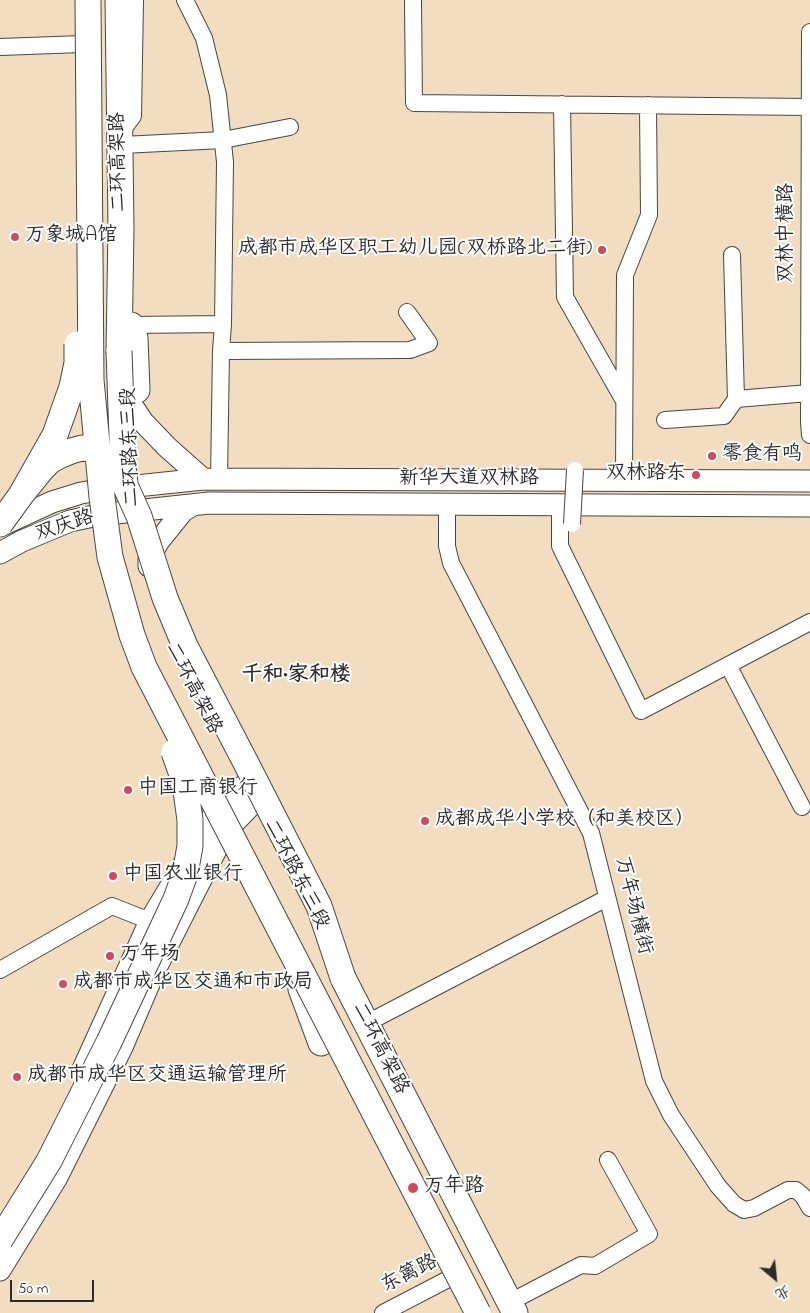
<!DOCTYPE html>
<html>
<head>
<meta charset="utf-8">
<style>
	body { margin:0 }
	#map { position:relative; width:810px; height:1313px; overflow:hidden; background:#f3ddc0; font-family:"Indie Flower","LXGW WenKai TC",sans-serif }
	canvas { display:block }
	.north { position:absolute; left:750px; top:1253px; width:50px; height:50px; -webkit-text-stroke:4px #fff; paint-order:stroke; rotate:152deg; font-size:14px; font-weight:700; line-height:20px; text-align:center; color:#2b2b2b }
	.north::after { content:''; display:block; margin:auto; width:18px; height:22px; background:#2b2b2b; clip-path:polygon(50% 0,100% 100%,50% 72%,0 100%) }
	.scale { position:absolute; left:10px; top:1280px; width:84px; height:22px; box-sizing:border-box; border:2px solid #2b2b2b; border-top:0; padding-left:6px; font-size:15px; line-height:18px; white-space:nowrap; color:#2b2b2b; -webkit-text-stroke:4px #fff; paint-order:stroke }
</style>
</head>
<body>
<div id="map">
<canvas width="810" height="1313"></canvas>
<div class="north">北</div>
<div class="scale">50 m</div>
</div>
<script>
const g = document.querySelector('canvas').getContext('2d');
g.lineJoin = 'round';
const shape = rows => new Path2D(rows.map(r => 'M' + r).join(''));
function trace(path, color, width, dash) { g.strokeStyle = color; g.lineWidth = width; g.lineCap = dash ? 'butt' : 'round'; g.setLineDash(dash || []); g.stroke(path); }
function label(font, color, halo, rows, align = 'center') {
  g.font = font + ' "Indie Flower","LXGW WenKai TC",sans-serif'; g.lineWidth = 4; g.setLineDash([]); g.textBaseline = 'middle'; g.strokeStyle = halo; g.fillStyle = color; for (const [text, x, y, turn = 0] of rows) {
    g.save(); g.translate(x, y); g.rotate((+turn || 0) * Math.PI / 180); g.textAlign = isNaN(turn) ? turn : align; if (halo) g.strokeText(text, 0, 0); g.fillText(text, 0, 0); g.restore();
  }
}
const minor = shape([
	[185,0,204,38,218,95,225,162,223,324,221,351,219,479],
	[413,0,414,103,810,107],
	[810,32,809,422,810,435],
	[0,47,82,44],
	[562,104,565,297,623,399],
	[122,131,133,116,135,0],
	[122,145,223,140,290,127],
	[131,325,223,324],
	[221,351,410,350,429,343,407,312],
	[736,399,809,393],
	[665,420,724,416,736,399,732,255],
	[624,480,625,275,649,215,648,105],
	[447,504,447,546,451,563,591,833,654,1081,671,1115,718,1186,734,1204,744,1210,754,1208,788,1190,796,1190,803,1196,810,1208],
	[560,505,560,546,641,711,810,622],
	[728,665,802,807],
	[0,970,112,906,150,921],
	[369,1022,607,898],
	[514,1300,581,1265,595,1266,649,1234,608,1160],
	[383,1313,456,1275]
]);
const major = shape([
	[129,401,143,422,167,447,203,479],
	[0,526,52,502,81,493,98,490,203,479,810,481],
	[0,553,22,541,70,521,98,515,209,503,810,506],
	[149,566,149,559,158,542,183,511,193,505],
	[83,1069,150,921,211,819,215,813,247,783],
	[0,1270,56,1179,123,1045,155,970,225,832,256,800]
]);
const highway = shape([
	[118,0,121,228,119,351],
	[131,325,135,338,137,390],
	[343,978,515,1313],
	[301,989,321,1043]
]);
trace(minor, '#494641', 18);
trace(major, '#494641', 23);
trace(highway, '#494641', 27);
trace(minor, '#fff', 16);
trace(major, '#fff', 21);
trace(highway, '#fff', 25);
const minorBridge = shape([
	[572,524,575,470]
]);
const highwayBridge = shape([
	[88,0,91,380,102,497,110,557,132,635,144,667,478,1313],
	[119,351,123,467,125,483],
	[21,495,42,469,50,461,59,456,71,451,82,448,91,449,99,453,113,463,119,472,139,516,165,598,185,646,247,765,319,906,343,978],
	[0,524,21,495,55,435,72,387,77,363,77,344],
	[0,1240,49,1161,109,1042,176,899,185,874,190,846,190,820,185,783,174,752]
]);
trace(minorBridge, '#494641', 18, []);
trace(highwayBridge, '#494641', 27, []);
trace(minorBridge, '#fff', 16);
trace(highwayBridge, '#fff', 25);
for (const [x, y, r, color] of [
	[15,237,5,"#d1495b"],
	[602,250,5,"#d1495b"],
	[712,456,5,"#d1495b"],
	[696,475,5,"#d1495b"],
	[128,790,5,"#d1495b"],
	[425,821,5,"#d1495b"],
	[113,876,5,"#d1495b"],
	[110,956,5,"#d1495b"],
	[63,984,5,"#d1495b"],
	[17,1077,5,"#d1495b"],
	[413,1188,6,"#d1495b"]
]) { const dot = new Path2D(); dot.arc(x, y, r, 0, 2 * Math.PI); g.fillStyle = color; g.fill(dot); trace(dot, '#fff', 2); }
label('20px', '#2b2b2b', '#fff', [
	["二环高架路",120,162,-91],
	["双林中横路",788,233,-90],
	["二环路东三段",132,447,-92],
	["新华大道双林路",469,480],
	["双庆路",65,527,-18],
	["二环高架路",192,689,63],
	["二环路东三段",295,875,63],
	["万年场横街",632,906,76],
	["二环高架路",379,1049,63],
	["东篱路",410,1275,-27]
]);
label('20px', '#2b2b2b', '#fff', [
	["万象城A馆",25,237],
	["成都市成华区职工幼儿园(双桥路北二街)",592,250,"right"],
	["零食有鸣",722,456],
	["双林路东",686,475,"right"],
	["中国工商银行",138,790],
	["成都成华小学校（和美校区）",435,821],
	["中国农业银行",123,876],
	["万年场",120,956],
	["成都市成华区交通和市政局",73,984],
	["成都市成华区交通运输管理所",27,1077],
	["万年路",424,1188]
], 'left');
label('bold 21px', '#2b2b2b', '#fff', [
	["千和·家和楼",296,677]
]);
</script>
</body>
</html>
